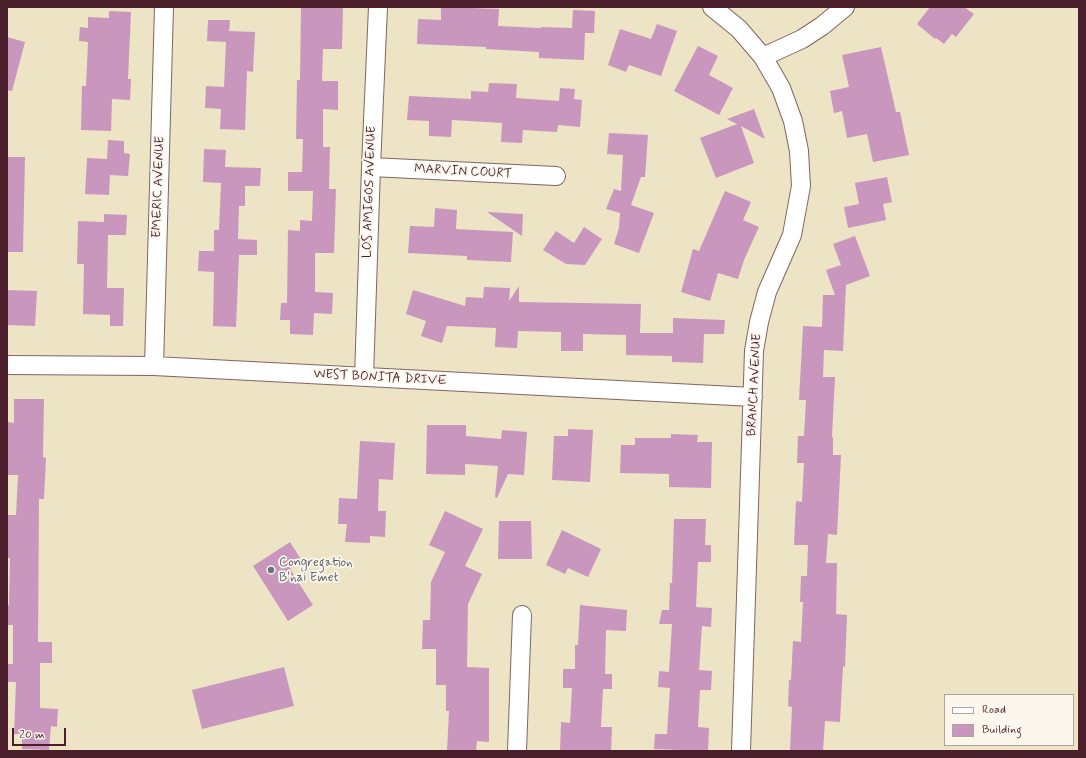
<!DOCTYPE html>
<html>
<head>
<meta charset="utf-8">
<style>
	body { margin:0 }
	#map { position:relative; width:1086px; height:758px; overflow:hidden; background:#ece4c5; font-family:Mynerve,sans-serif }
	canvas { display:block }
	.frame { position:absolute; inset:0; border:8px solid #4a1f2b; pointer-events:none }
	.legend { position:absolute; left:944px; top:694px; width:130px; height:52px; box-sizing:border-box; background:#fbf7ec; border:1px solid #b4a19f; margin:0; padding:5px 7px; list-style:none; font-size:12px; color:#4a1f2b }
	.legend li { display:flex; align-items:center; gap:8px; height:20px }
	.legend b { width:20px; border:1px solid #b4a19f }
	.scale { position:absolute; left:12px; top:728px; width:54px; height:18px; box-sizing:border-box; border:2px solid #4a1f2b; border-top:0; padding-left:5px; font-size:12px; line-height:14px; white-space:nowrap; color:#4a1f2b; -webkit-text-stroke:3px #fbf7ec; paint-order:stroke }
</style>
</head>
<body>
<div id="map">
<canvas width="1086" height="758"></canvas>
<div class="frame"></div>
<ul class="legend">
<li><b style="height:5px;background:#fff"></b>Road</li>
<li><b style="height:11px;background:#c997be"></b>Building</li>
</ul>
<div class="scale">20 m</div>
</div>
<script>
const g = document.querySelector('canvas').getContext('2d');
g.lineJoin = 'round';
function paint(path, color) { g.fillStyle = color; g.fill(path, 'evenodd'); }
const shape = rows => new Path2D(rows.map(r => 'M' + r).join(''));
function trace(path, color, width, dash) { g.strokeStyle = color; g.lineWidth = width; g.lineCap = dash ? 'butt' : 'round'; g.setLineDash(dash || []); g.stroke(path); }
function label(font, color, halo, rows, align = 'center') {
  g.font = font + ' Mynerve,sans-serif'; g.lineWidth = 3.5; g.setLineDash([]); g.textBaseline = 'middle'; g.strokeStyle = halo; g.fillStyle = color; for (const [text, x, y, turn = 0] of rows) {
    g.save(); g.translate(x, y); g.rotate((+turn || 0) * Math.PI / 180); g.textAlign = isNaN(turn) ? turn : align; if (halo) g.strokeText(text, 0, 0); g.fillText(text, 0, 0); g.restore();
  }
}
paint(shape([
	[301,7,343,7,342,49,323,49,322,81,338,81,338,110,323,109,323,147,330,147,329,189,336,189,334,253,315,253,315,292,333,293,332,314,314,313,313,335,290,334,290,320,280,320,281,303,287,303,288,230,300,231,300,220,312,221,313,191,288,191,288,172,302,172,303,139,296,139,297,80,300,80],
	[441,7,499,9,498,26,541,28,541,27,572,28,573,10,595,11,594,33,585,33,584,60,539,58,539,52,486,49,486,47,417,44,418,19,441,20],
	[930,7,964,7,974,14,956,37,952,34,944,44,936,38,935,39,917,24],
	[109,11,131,12,128,79,131,79,130,100,112,99,111,131,81,130,82,86,86,86,88,42,79,41,80,27,88,28,88,17,109,18],
	[208,20,230,20,229,31,255,32,253,72,247,71,245,130,220,129,221,109,205,108,206,86,224,87,226,42,207,41],
	[657,24,677,31,661,76,629,65,626,72,608,65,620,29,651,39],
	[7,37,25,42,12,91,7,90],
	[698,46,718,56,709,75,733,88,719,115,674,91],
	[881,47,896,112,900,112,909,155,873,162,867,134,847,138,842,111,834,113,830,91,849,87,842,55],
	[489,83,517,84,516,98,559,101,560,88,575,89,574,99,582,100,580,127,558,125,557,132,523,130,522,143,501,142,502,123,452,120,451,137,429,136,429,121,407,120,409,96,471,99,471,91,488,92],
	[754,109,765,139,741,126,754,163,716,178,700,138,737,124,727,119],
	[609,133,648,135,645,177,641,177,631,205,654,213,639,253,614,244,619,228,620,213,606,209,614,189,621,191,623,155,607,154],
	[108,140,124,141,124,153,130,154,128,176,110,175,109,195,85,194,87,158,107,159],
	[204,149,226,150,225,167,261,168,260,186,245,186,245,206,239,206,238,239,257,240,257,255,239,255,236,327,213,326,214,272,198,271,199,251,214,251,214,230,219,230,221,183,203,182],
	[7,157,25,157,23,252,7,252],
	[887,177,892,202,883,204,886,220,848,228,844,207,859,204,855,183],
	[725,191,751,202,743,220,759,227,744,260,738,279,718,273,710,301,681,292,693,249,699,251],
	[435,208,457,210,456,229,513,232,511,262,467,260,467,256,408,253,410,226,434,227],
	[487,212,523,214,522,236],
	[104,214,127,215,126,235,108,235,107,288,124,288,123,326,110,326,110,315,83,314,84,264,77,264,78,221,104,222],
	[584,227,602,239,585,265,566,264,543,250,556,231,574,243],
	[855,236,870,276,846,285,843,351,824,350,823,377,835,377,832,437,833,437,833,455,841,455,837,535,828,534,826,563,837,563,836,614,847,615,845,667,843,666,840,722,825,721,823,751,790,751,792,707,788,706,789,680,791,680,793,641,801,642,803,602,800,602,801,576,807,576,808,545,794,545,796,501,802,502,804,463,797,463,798,436,804,436,806,400,799,400,803,326,822,327,823,295,835,295,826,270,841,265,833,244],
	[519,286,519,302,641,304,640,333,673,333,673,318,725,320,724,334,704,334,703,363,672,362,672,356,626,355,626,335,583,334,583,351,561,351,561,332,518,331,517,348,495,347,496,328,447,326,442,343,421,336,426,321,406,314,413,290,465,306,466,297,483,298,484,287,510,288,509,301],
	[7,290,37,291,35,326,7,325],
	[14,399,44,399,43,457,46,458,44,499,39,499,38,642,52,642,52,663,40,663,40,708,58,709,57,727,51,726,49,750,22,749,22,734,14,734,16,682,7,682,7,664,13,664,13,625,7,625,7,605,9,605,10,558,7,558,8,515,16,515,18,475,7,475,7,422,14,423],
	[427,425,466,425,466,436,501,439,502,430,527,432,524,475,508,474,497,498,495,497,498,466,465,464,465,475,426,474],
	[568,429,593,430,590,482,552,480,554,436,568,436],
	[671,434,698,435,697,442,712,442,711,488,669,487,669,474,620,473,621,445,635,445,635,438,671,438],
	[360,441,395,443,393,480,379,479,378,511,386,511,385,537,370,536,370,543,345,542,347,524,338,524,339,498,357,499],
	[445,511,483,529,465,566,482,574,468,604,467,667,489,668,489,742,477,741,476,751,447,751,449,711,446,711,446,685,436,685,436,649,422,649,423,620,430,620,431,582,445,552,429,545],
	[674,519,706,519,705,545,711,545,711,562,698,562,696,607,712,608,711,627,702,626,699,670,712,671,711,690,700,690,698,727,709,728,708,751,654,749,655,734,667,734,670,688,658,687,659,671,669,672,672,624,659,624,662,610,669,610,670,583,672,583],
	[499,521,531,521,532,559,498,559],
	[562,530,601,549,588,577,568,568,565,574,546,565],
	[290,542,302,561,290,569,313,605,288,621,253,566],
	[580,605,627,610,626,631,606,630,605,674,612,674,612,689,603,689,601,727,612,727,611,751,560,751,561,722,570,723,572,688,563,688,563,669,575,669,575,645,578,645],
	[284,667,294,706,202,729,192,690]
]), '#c997be');
const minor = shape([
	[712,7,739,29,763,57,781,88,793,121,799,151,801,186,792,235,767,292,759,322,754,351,741,751],
	[763,57,802,39,822,26,845,7],
	[371,167,556,176],
	[7,365,154,366,753,397],
	[154,366,164,7],
	[364,377,371,167,378,7],
	[517,751,522,615]
]);
trace(minor, '#836461', 20);
trace(minor, '#fff', 18);
for (const [x, y, r, color] of [
	[271,570,4,"#6b7280"]
]) { const dot = new Path2D(); dot.arc(x, y, r, 0, 2 * Math.PI); g.fillStyle = color; g.fill(dot); trace(dot, '#fbf7ec', 1.5); }
label('13px', '#4a1f2b', '#fbf7ec', [
	["MARVIN COURT",463,172,3],
	["EMERIC AVENUE",159,187,-88],
	["LOS AMIGOS AVENUE",370,192,-88],
	["WEST BONITA DRIVE",380,378,3],
	["BRANCH AVENUE",755,385,-87]
]);
label('13px', '#5b616d', '#fbf7ec', [
	["Congregation",279,563],
	["B'nai Emet",279,578]
], 'left');
</script>
</body>
</html>
